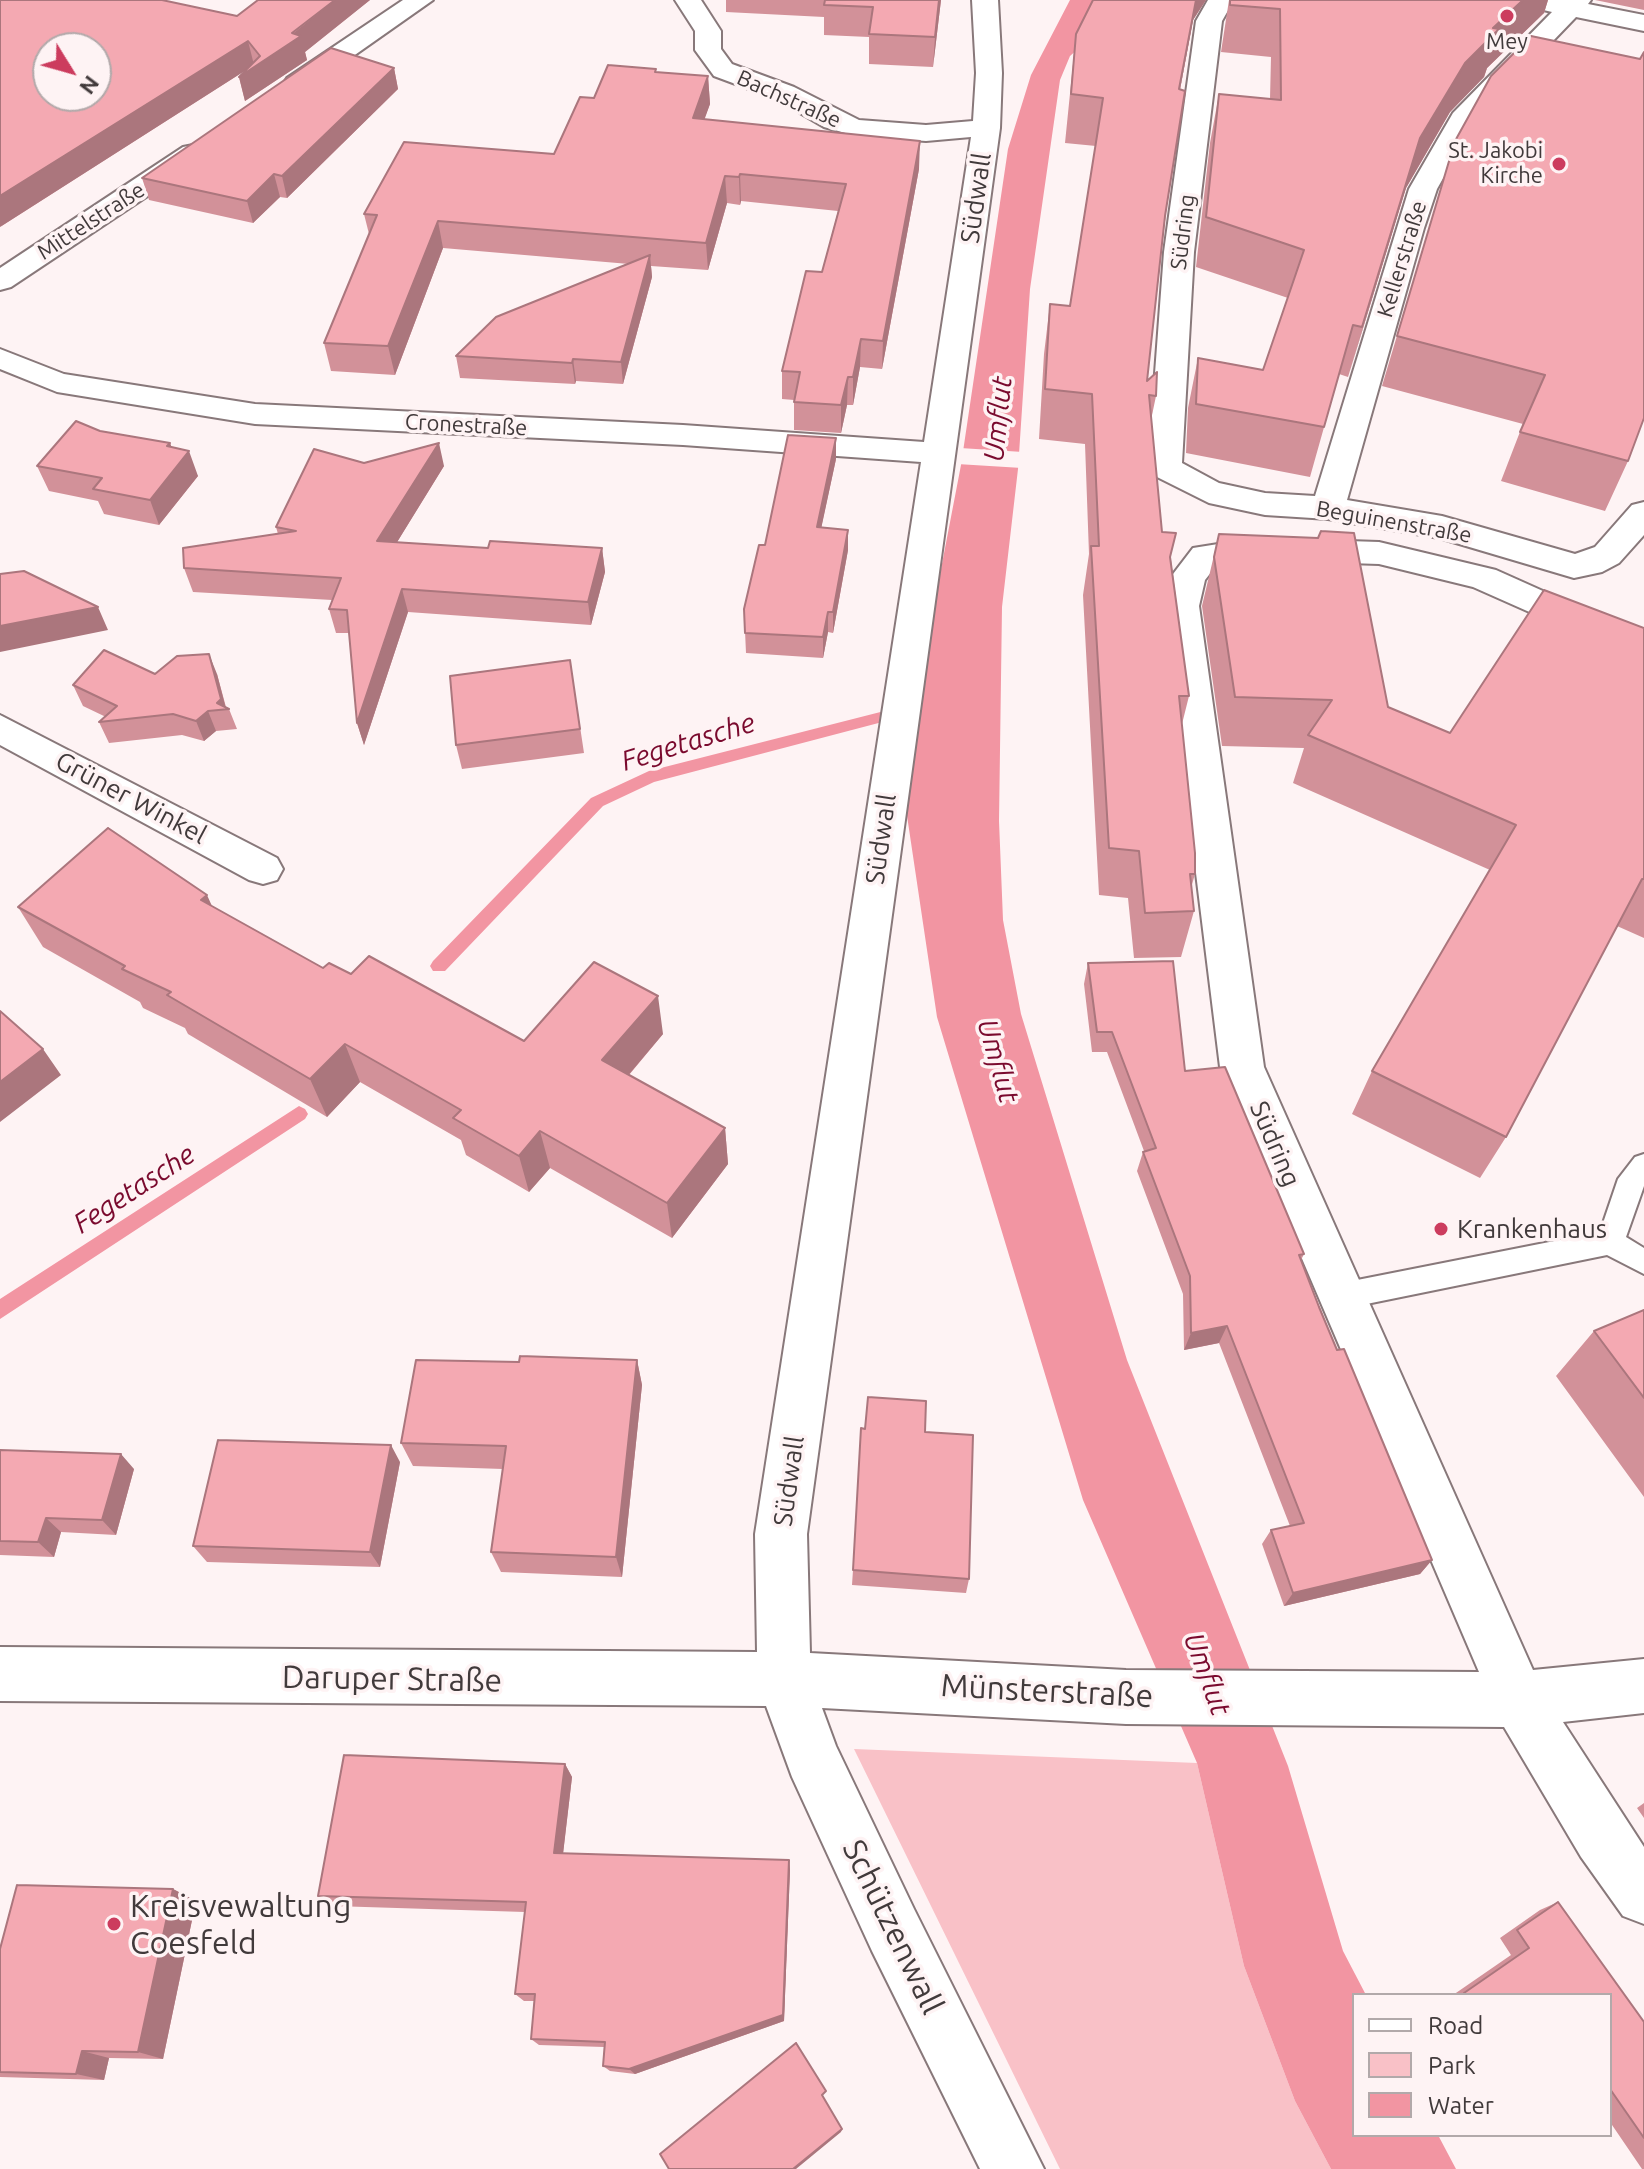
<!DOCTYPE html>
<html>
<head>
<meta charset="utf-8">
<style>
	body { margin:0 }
	#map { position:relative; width:1644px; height:2169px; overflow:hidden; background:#fef3f4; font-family:Ubuntu,sans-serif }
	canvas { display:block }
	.legend { position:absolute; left:1352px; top:1993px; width:260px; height:144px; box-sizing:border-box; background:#fef3f4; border:2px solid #b2a9aa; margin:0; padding:10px 14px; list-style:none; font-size:24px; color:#413a3b }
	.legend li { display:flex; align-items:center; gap:16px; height:40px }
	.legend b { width:40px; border:2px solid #b2a9aa }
	.north { position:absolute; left:32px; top:32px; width:80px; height:80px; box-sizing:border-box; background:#fef3f4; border:2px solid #b2a9aa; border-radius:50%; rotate:127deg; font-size:22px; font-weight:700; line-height:32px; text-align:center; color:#413a3b }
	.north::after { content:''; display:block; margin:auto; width:28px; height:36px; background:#cc3c5e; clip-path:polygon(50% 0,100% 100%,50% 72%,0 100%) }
</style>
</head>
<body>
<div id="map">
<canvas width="1644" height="2169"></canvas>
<ul class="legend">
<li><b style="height:10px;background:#fff"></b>Road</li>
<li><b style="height:22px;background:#f9c1c7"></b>Park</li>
<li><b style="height:22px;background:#f295a2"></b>Water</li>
</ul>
<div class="north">N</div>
</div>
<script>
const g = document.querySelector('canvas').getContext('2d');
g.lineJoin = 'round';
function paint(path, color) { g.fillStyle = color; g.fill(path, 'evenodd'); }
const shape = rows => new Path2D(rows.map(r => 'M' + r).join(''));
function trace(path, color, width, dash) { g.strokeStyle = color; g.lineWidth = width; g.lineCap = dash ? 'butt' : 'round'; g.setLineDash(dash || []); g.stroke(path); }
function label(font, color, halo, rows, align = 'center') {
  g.font = font + ' Ubuntu,sans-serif'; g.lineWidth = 7; g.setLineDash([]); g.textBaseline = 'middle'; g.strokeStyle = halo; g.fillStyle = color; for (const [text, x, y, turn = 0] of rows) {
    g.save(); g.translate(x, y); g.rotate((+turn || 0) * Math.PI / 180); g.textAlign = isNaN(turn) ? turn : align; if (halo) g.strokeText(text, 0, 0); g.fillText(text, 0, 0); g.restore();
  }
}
paint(shape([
	[854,1749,1197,1763,1244,1966,1295,2101,1331,2169,1060,2169]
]), '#f9c1c7');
paint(shape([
	[1070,0,1105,0,1090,38,1070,56,1060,80,1030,289,1018,469,1002,607,999,821,1003,920,1021,1014,1127,1360,1288,1766,1343,1951,1366,1995,1354,1995,1354,2135,1438,2135,1456,2169,1331,2169,1295,2101,1244,1966,1197,1763,1083,1500,937,1017,906,809,916,699,961,465,1008,149,1031,75]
]), '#f295a2');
paint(shape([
	[960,448,1023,452,1022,468,957,464]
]), '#fef3f4');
paint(shape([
	[904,706,912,711,909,715,654,782,603,806,445,971,433,971,430,966,433,961,591,798,649,771,904,706],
	[299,1106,305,1109,308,1114,305,1119,0,1319,0,1299,299,1106]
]), '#f295a2');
const lane = shape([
	[1644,1154,1644,1186,1626,1237,1644,1248,1644,1274,1607,1255,1342,1309,1332,1305,1328,1296,1332,1287,1342,1283,1600,1232,1618,1179,1635,1157,1644,1154]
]);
const street = shape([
	[403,0,433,0,305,90,287,90,283,84,287,78,403,0],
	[675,0,701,0,721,31,721,49,732,64,794,87,859,120,926,125,973,121,976,73,972,0,998,0,1002,73,1000,128,807,1534,810,1653,1126,1670,1479,1672,1220,1067,1163,606,1170,578,1193,548,1256,538,1379,542,1496,570,1601,617,1606,626,1601,635,1588,638,1473,587,1379,564,1256,560,1216,566,1205,580,1199,606,1264,1067,1533,1670,1644,1659,1644,1713,1563,1722,1644,1847,1644,1924,1623,1916,1581,1857,1504,1727,1126,1724,822,1708,836,1746,914,1909,1044,2169,980,2169,872,1951,792,1777,766,1706,0,1701,0,1647,757,1652,755,1534,921,462,683,445,255,424,57,392,0,369,0,349,64,374,255,404,683,425,924,442,971,137,926,141,856,136,824,127,776,99,714,76,695,50,695,31,675,0],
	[1208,0,1234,0,1222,21,1194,252,1182,463,1219,483,1265,493,1315,496,1409,189,1453,113,1552,12,1522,5,1518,0,1591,0,1588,4,1644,15,1644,31,1576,17,1474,123,1437,189,1424,228,1347,500,1442,516,1575,554,1595,547,1632,505,1644,502,1644,535,1619,563,1602,572,1574,578,1439,538,1328,519,1265,515,1209,503,1153,475,1148,468,1164,252,1196,21,1208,0],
	[193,145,203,147,207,153,203,159,11,287,0,290,0,268,183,147,193,145],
	[0,715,277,858,283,869,277,880,263,884,249,880,0,745,0,715]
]);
trace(lane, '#88787a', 4);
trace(street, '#88787a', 4);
paint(lane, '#fff');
paint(street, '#fff');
paint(shape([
	[258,0,370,0,305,52,307,60,245,101,239,77,246,70,0,227,237,16],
	[726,0,941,0,933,67,869,64,869,37,824,35,824,17,726,12],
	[1093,0,1206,0,1193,20,1180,89,1147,381,1156,396,1151,420,1162,532,1171,560,1189,696,1182,724,1195,874,1191,888,1194,911,1181,957,1134,958,1128,898,1099,895,1083,595,1089,554,1085,444,1039,439,1044,354,1050,304,1070,306,1096,146,1065,143,1076,34],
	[1229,0,1548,0,1544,13,1487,68,1484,77,1450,112,1406,188,1348,377,1339,374,1310,477,1186,453,1188,408,1198,358,1263,370,1288,298,1196,267,1210,143,1219,94,1270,99,1271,57,1221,52],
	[1595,0,1644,0,1644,10],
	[1640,59,1628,461,1605,511,1501,481,1523,424,1382,386,1455,141],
	[394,68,398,89,287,198,280,197,253,223,149,200,142,178],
	[656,72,708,76,710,104,704,119,919,169,882,369,860,367,853,405,847,405,841,433,794,430,794,400,782,399,782,371,822,272,838,211,741,201,740,205,727,203,708,270,651,266,652,277,623,384,576,381,575,384,460,378,456,356,629,264,443,248,395,375,331,371,324,343,369,234,364,214,554,154,594,98],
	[100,431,170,443,171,447,198,476,159,525,104,514,98,501,49,491,37,466],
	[836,459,821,528,848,530,848,550,833,633,828,632,823,658,746,653,744,609,765,545],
	[364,463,444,466,397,542,488,548,602,548,605,572,591,625,408,612,364,745,357,723,349,633,336,633,329,609,332,600,193,592,184,568,278,534,276,527],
	[1219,534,1388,707,1450,733,1644,628,1644,938,1617,926,1506,1137,1480,1178,1352,1114,1372,1071,1490,870,1293,783,1304,748,1222,746,1202,606],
	[570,660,584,753,462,769,456,745],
	[155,674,217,674,226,707,229,709,237,729,216,731,204,741,182,735,109,743,99,722,106,717,83,706,73,685],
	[18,907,212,907,323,968,351,974,524,1041,663,1034,629,1075,725,1128,728,1164,672,1238,550,1168,529,1192,466,1155,461,1140,360,1082,327,1117,188,1034,185,1028,143,1008,140,1002,43,947],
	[1088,963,1185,1071,1304,1254,1301,1260,1337,1350,1432,1560,1420,1574,1284,1606,1262,1544,1271,1530,1290,1526,1219,1343,1184,1350,1183,1294,1137,1171,1143,1152,1144,1151,1107,1052,1092,1052,1084,984],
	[1644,1310,1644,1497,1556,1376,1594,1331],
	[637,1360,642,1385,622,1577,501,1572,491,1552,503,1469,413,1466,401,1443,519,1362],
	[0,1450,134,1469,116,1535,61,1532,54,1557,0,1555],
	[400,1462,380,1567,207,1562,193,1546],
	[853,1570,969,1579,966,1593,852,1585],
	[565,1764,572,1777,563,1853,789,1860,790,1870,784,2021,635,2074,610,2071,603,2066,604,2047,539,2045,531,2039,534,2001,524,2001,515,1994,525,1912,333,1906,318,1896],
	[1644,1803,1644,1818,1637,1808],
	[173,1889,196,1901,163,2059,109,2058,104,2080,0,2077,0,1949],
	[1558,1902,1644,2022,1644,2169,1642,2169,1610,2122,1610,1995,1453,1995,1511,1955,1500,1938,1540,1910]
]), '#d29199');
paint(shape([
	[335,0,370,0,305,52,307,60,245,101,239,77],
	[939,0,941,0,933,67,935,37],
	[1196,0,1206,0,1193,20,1171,138],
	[1523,0,1548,0,1544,13,1487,68,1484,77,1450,112,1406,188,1348,377,1420,138,1465,63,1493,28],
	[248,41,254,65,0,227,0,196],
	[394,68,398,89,287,198,282,176],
	[708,76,710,104,695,146,693,118],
	[920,141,919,169,882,369,883,341],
	[274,174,280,197,253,223,247,201],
	[740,174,741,201,740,205,739,177],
	[725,176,727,203,708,270,706,243],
	[438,221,443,248,395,375,388,346],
	[650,255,652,277,623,384,621,362],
	[861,339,860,367,853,405,853,377],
	[573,359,576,381,575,384,572,363],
	[848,377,847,405,841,433,841,405],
	[836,438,836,459,817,548,817,527],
	[170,443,178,465,189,451,198,476,159,525,150,500,167,446],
	[439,443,444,466,383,565,377,541],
	[848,530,848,550,833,633,833,612],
	[602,548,605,572,591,625,588,602],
	[402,589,408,612,364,745,357,723],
	[98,607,108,630,0,652,0,626],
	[828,612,828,632,823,658,823,637],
	[209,654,217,674,226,709,217,703],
	[208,711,216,731,204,741,196,721],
	[207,895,225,935,201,900],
	[658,996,663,1034,609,1098,602,1060],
	[345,1044,360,1082,327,1117,310,1079],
	[43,1049,61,1075,0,1122,0,1082],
	[725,1128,728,1164,672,1238,667,1203],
	[540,1131,550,1168,529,1192,519,1156],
	[1227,1326,1219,1343,1184,1350,1191,1333],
	[637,1360,642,1385,622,1577,616,1557],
	[391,1445,400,1462,380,1567,370,1552],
	[121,1454,134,1469,116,1535,102,1520],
	[46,1518,61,1532,54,1557,38,1542],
	[1432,1560,1420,1574,1284,1606,1293,1593],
	[565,1764,572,1777,562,1863,554,1853],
	[789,1860,790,1870,784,2021,635,2074,629,2069],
	[173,1889,196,1901,163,2059,138,2052],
	[82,2051,109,2058,104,2080,76,2074],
	[842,2129,841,2132,796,2169,793,2169]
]), '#ab767d');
const building = shape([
	[0,0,162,0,237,16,258,0,335,0,292,33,301,36,239,77,260,56,248,41,0,196,0,0],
	[48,48,96,48,96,96,48,96,48,48],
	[825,0,939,0,935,37,869,34,873,7,824,5,825,0],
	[1093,0,1196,0,1179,89,1185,91,1165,216,1147,381,1157,372,1156,396,1149,395,1162,532,1176,533,1170,557,1189,696,1179,696,1195,853,1195,874,1190,874,1194,911,1145,913,1139,851,1109,848,1091,546,1099,546,1092,394,1045,389,1050,304,1070,306,1103,98,1071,94,1076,34,1093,0],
	[1230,0,1523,0,1493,28,1499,29,1465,63,1420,138,1362,327,1353,325,1324,427,1196,404,1198,358,1263,370,1304,250,1206,217,1219,94,1281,100,1280,9,1230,5,1230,0],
	[1531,36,1640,59,1644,52,1644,418,1628,461,1520,432,1545,375,1397,336,1455,141,1491,76,1531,36],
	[331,48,394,68,282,176,274,174,247,201,142,178,331,48],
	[608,65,656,69,655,72,708,76,693,118,920,141,883,341,861,339,853,377,848,377,841,405,794,402,800,372,782,371,806,271,822,272,846,184,740,174,739,177,725,176,706,243,438,221,388,346,324,343,377,215,364,214,404,142,554,154,580,97,594,98,608,65],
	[650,255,621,362,573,359,572,363,456,356,496,317,650,255],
	[76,421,100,431,170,443,167,446,189,451,150,500,93,489,102,478,37,466,76,421],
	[788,435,836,438,817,527,848,530,833,612,828,612,823,637,745,633,744,609,759,545,765,545,788,435],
	[439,443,377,541,488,548,490,541,602,548,588,602,402,589,357,723,347,610,329,609,341,578,184,568,183,548,296,531,276,527,314,449,364,463,439,443],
	[1321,531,1354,533,1388,707,1450,733,1544,590,1644,628,1644,879,1642,879,1506,1137,1372,1071,1516,825,1308,735,1332,700,1235,697,1214,557,1219,534,1318,538,1321,531],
	[24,571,98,607,0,626,0,574,24,571],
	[104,650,155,674,177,656,209,654,221,699,217,703,229,709,208,711,196,721,173,714,99,722,117,706,73,685,104,650],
	[570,660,580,729,456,745,450,676,570,660],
	[108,828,207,895,201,900,323,968,329,963,351,974,369,956,524,1041,594,962,658,996,602,1060,725,1128,667,1203,540,1131,519,1156,453,1118,461,1110,345,1044,310,1079,167,995,171,992,122,969,125,966,18,907,108,828],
	[1173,961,1185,1071,1225,1067,1304,1254,1299,1255,1319,1307,1337,1350,1344,1349,1432,1560,1293,1593,1271,1530,1304,1523,1227,1326,1191,1333,1190,1276,1143,1152,1156,1148,1112,1032,1097,1032,1088,963,1173,961],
	[0,1011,43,1049,0,1082,0,1011],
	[1644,1310,1644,1398,1594,1331,1644,1310],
	[520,1356,637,1360,616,1557,491,1552,506,1446,401,1443,416,1360,519,1362,520,1356],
	[868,1397,926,1401,925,1432,973,1435,969,1579,853,1570,861,1428,865,1429,868,1397],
	[218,1440,391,1445,370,1552,193,1546,218,1440],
	[0,1450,121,1454,102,1520,46,1518,38,1542,0,1541,0,1450],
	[344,1755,565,1764,554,1853,789,1860,783,2015,629,2069,603,2066,605,2042,531,2039,535,1994,515,1994,526,1902,318,1896,344,1755],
	[17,1885,173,1889,138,2052,82,2051,76,2074,0,2072,0,1949,17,1885],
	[1558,1902,1644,2022,1644,2138,1610,2089,1610,1995,1465,1995,1464,1993,1529,1948,1517,1930,1558,1902],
	[796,2043,826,2091,822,2095,842,2129,793,2169,669,2169,660,2154,796,2043]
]);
paint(building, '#f4a9b2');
trace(building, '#ab767d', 2);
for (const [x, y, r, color] of [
	[1507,16,8,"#cc3c5e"],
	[1559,164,8,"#cc3c5e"],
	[1441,1229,8,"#cc3c5e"],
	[114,1924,8,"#cc3c5e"]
]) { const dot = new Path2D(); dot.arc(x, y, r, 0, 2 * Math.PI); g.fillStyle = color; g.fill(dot); trace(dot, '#fef3f4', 3); }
label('22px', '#413a3b', '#fef3f4', [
	["Mey",1507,42],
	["St. Jakobi",1543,151,"right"],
	["Kirche",1543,176,"right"]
]);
label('22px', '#413a3b', '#fef3f4', [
	["Bachstraße",789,99,24],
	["Mittelstraße",91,221,-33],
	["Südring",1183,232,-83],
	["Kellerstraße",1402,259,-73],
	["Cronestraße",466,425,3],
	["Beguinenstraße",1394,522,10]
]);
label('26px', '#413a3b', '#fef3f4', [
	["Südwall",976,198,-82],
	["Grüner Winkel",131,798,28],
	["Südwall",881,839,-82],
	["Südring",1275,1144,67],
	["Südwall",789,1481,-82]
]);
label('26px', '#413a3b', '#fef3f4', [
	["Krankenhaus",1457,1229]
], 'left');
label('italic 28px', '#7a0a2e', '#fef3f4', [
	["Umflut",998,419,-84],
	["Fegetasche",688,742,-17],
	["Umflut",998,1061,74],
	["Fegetasche",134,1189,-33],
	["Umflut",1207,1674,70]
]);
label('32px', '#413a3b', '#fef3f4', [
	["Daruper Straße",392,1679,1],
	["Münsterstraße",1047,1691,3],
	["Schützenwall",893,1927,64]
]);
label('32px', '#413a3b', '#fef3f4', [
	["Kreisvewaltung",130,1906],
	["Coesfeld",130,1943]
], 'left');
</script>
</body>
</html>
